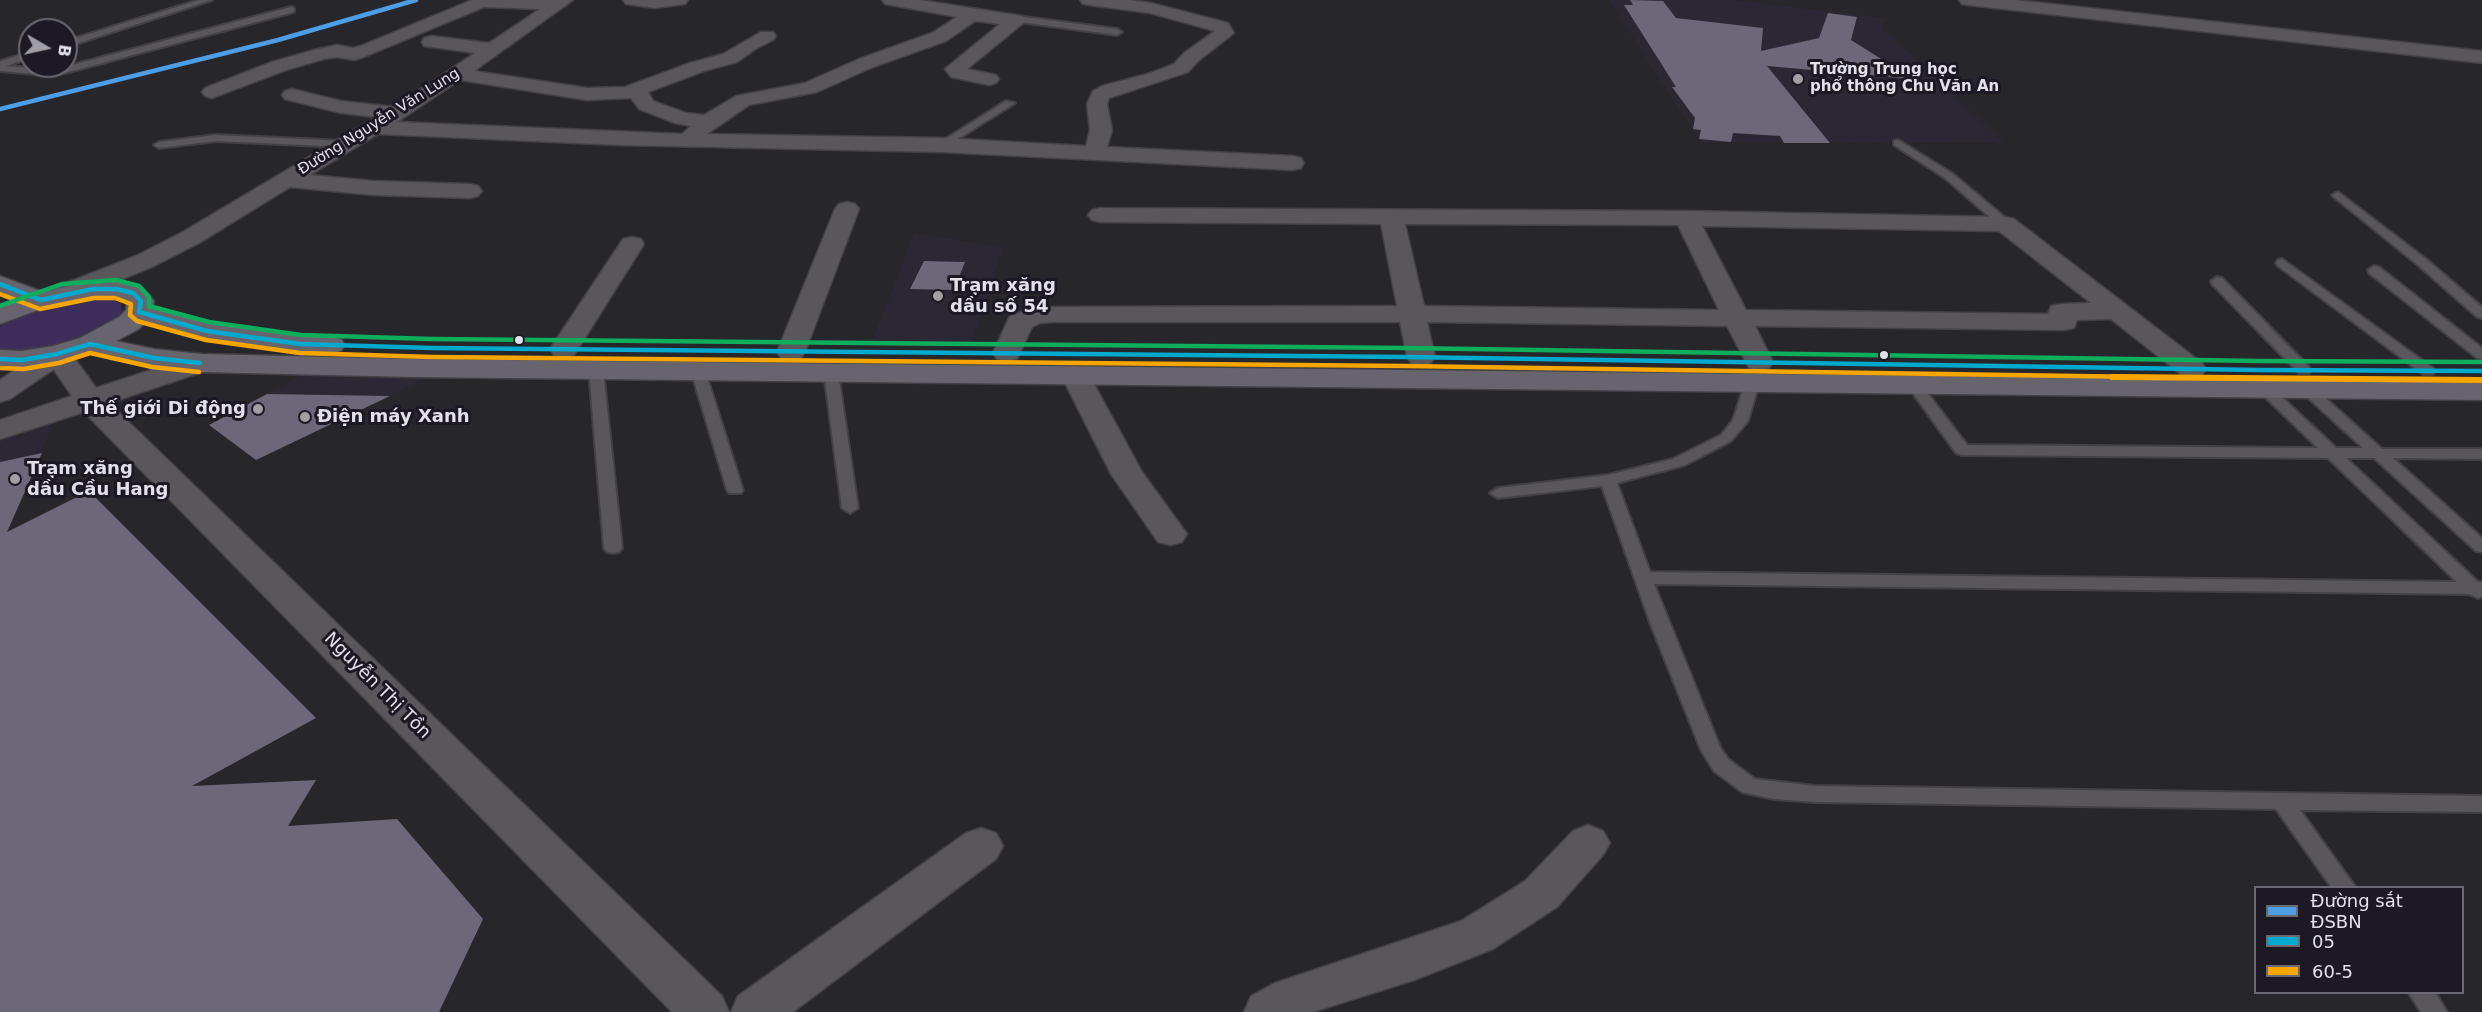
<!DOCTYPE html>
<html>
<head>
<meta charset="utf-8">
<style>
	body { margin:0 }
	#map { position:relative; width:2482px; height:1012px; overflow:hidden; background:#27262b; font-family:"DejaVu Sans",sans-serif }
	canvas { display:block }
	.legend { position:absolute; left:2254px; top:886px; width:210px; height:108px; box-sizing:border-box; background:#1c1924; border:2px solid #6b6972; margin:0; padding:8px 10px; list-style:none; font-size:18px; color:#e2e0e8 }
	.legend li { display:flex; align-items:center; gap:12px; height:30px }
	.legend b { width:30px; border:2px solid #6b6972 }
	.north { position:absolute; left:18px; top:18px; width:60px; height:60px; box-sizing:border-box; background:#1c1924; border:2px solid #6b6972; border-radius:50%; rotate:99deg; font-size:16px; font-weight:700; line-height:24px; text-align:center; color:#e2e0e8 }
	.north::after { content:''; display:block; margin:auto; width:21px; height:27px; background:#a19fa6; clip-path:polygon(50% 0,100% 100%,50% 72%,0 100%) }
</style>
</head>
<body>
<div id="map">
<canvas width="2482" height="1012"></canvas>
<ul class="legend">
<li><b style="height:8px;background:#4d9ee5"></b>Đường sắt ĐSBN</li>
<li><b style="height:8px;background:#00a9ce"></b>05</li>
<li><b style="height:8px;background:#f7a600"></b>60-5</li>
</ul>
<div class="north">B</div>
</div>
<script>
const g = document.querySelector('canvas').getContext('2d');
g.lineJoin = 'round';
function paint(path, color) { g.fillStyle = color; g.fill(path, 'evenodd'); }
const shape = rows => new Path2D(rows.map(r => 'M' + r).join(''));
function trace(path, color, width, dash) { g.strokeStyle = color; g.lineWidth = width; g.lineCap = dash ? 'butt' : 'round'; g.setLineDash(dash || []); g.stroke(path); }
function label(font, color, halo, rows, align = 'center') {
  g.font = font + ' "DejaVu Sans",sans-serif'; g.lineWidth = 6; g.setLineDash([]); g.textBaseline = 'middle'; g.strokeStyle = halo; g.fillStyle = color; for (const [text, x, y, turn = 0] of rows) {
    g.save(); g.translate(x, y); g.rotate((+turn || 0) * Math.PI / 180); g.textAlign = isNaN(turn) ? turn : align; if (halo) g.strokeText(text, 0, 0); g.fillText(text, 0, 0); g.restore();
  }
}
paint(shape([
	[1608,0,1732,0,1885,18,1882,28,2005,143,1701,142],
	[914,233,1003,247,971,346,870,346],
	[301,375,429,377,256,460,209,425],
	[54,422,19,505,0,509,0,436]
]), '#2b2735');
paint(shape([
	[83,297,113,299,121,304,122,311,116,320,104,329,64,345,30,351,0,349,0,327,6,322,23,313]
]), '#3d2d5a');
paint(shape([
	[1630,0,1663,1,1676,18,1763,28,1761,51,1819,38,1828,13,1857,17,1851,40,1913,79,1767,66,1830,143,1784,143,1780,136,1733,133,1731,142,1699,139,1701,130,1693,129,1695,118,1672,87,1676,87,1624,5,1633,5],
	[924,261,965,262,954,290,910,289],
	[267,394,390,396,256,460,209,425],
	[42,453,7,532,89,491,316,718,192,786,316,780,288,826,397,819,483,919,439,1012,0,1012,0,462]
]), '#6d677a');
const service = shape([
	[199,0,212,0,66,47,66,41,199,0],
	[291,7,294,8,294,12,65,73,46,75,0,71,0,61,30,52,30,58,6,66,46,69,65,67,291,7],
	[1016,16,1117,29,1122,32,1117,35,1013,21,1012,19,1016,16],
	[1006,101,1015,103,945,147,937,147,936,145,1006,101],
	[216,135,345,141,350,144,345,147,216,141,159,148,154,145,159,142,216,135],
	[1898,140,1953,174,2009,221,2009,227,2001,227,1945,178,1894,145,1894,141,1898,140],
	[2338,192,2426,259,2482,307,2482,318,2477,317,2418,265,2334,197,2332,195,2338,192],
	[2282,259,2433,368,2435,371,2433,374,2423,374,2278,266,2276,263,2278,260,2282,259],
	[2374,266,2379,267,2482,348,2482,359,2477,358,2369,273,2368,270,2374,266],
	[2217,277,2222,278,2309,367,2311,370,2309,373,2299,373,2212,284,2211,281,2217,277],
	[596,366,603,370,622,548,619,552,613,553,607,552,604,548,589,370,596,366],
	[698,367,705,371,743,490,741,493,729,493,727,490,691,371,698,367],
	[831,369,838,373,858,508,850,513,842,508,824,373,831,369],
	[1752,379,1759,383,1748,421,1731,441,1685,465,1617,483,1650,572,2457,582,2328,458,1962,455,1956,453,1907,385,1914,381,1919,382,1967,445,2318,448,2261,393,2259,390,2266,386,2271,387,2336,448,2363,448,2303,393,2301,390,2308,386,2313,387,2382,449,2482,449,2482,459,2393,458,2482,538,2482,552,2476,551,2374,458,2346,458,2478,582,2482,582,2482,597,2478,598,2469,594,1654,584,1720,747,1728,759,1755,779,1815,786,2482,796,2482,812,2300,810,2356,888,2332,888,2276,809,1815,802,1774,799,1742,792,1714,771,1701,750,1651,625,1602,486,1498,498,1490,493,1498,488,1608,475,1673,459,1721,435,1733,420,1745,383,1752,379],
	[2408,992,2435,992,2447,1012,2421,1012,2408,992]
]);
const minor = shape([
	[472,0,573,0,474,71,587,88,625,87,690,63,723,54,761,32,773,32,776,36,773,40,757,48,737,62,704,71,648,92,653,101,686,113,704,115,736,96,805,83,859,59,932,33,957,17,891,5,885,4,882,0,920,0,1016,15,1022,16,1025,20,1022,24,967,69,996,75,999,79,996,83,989,85,951,77,945,69,1000,24,975,21,946,41,873,67,817,92,749,105,707,134,941,138,1086,146,1090,130,1087,104,1093,91,1102,86,1151,73,1174,64,1184,53,1215,31,1150,13,1089,5,1083,4,1080,0,1129,0,1151,3,1228,23,1234,33,1198,61,1188,72,1109,98,1107,104,1112,130,1107,147,1293,156,1301,158,1304,163,1301,168,1293,170,941,152,620,145,378,134,310,175,373,181,470,184,478,186,482,191,478,196,470,198,373,195,290,187,199,243,154,266,74,299,65,301,56,299,52,293,56,287,136,256,181,233,376,117,341,113,285,99,282,95,285,91,292,89,341,101,394,107,475,53,424,46,422,42,424,38,431,36,489,43,540,9,484,7,361,58,354,60,337,57,324,59,286,70,212,98,205,96,202,92,205,88,272,62,314,50,337,45,353,48,361,46,472,0],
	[460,80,587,100,631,98,639,109,675,123,691,126,682,134,397,122,460,80],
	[623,0,688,0,685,4,655,8,626,4,623,0],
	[1959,0,2015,0,2482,51,2482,63,1968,5,1962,4,1959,0],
	[847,202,855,204,859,209,805,352,801,358,791,360,781,358,777,352,835,209,839,204,847,202],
	[1100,208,1686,211,2005,217,2014,219,2202,363,2206,369,2202,375,2192,378,2182,375,2111,319,2077,320,2074,328,2064,330,1755,326,1773,362,1769,368,1759,371,1749,368,1727,326,1427,322,1435,357,1431,363,1421,366,1411,363,1407,357,1400,322,1053,322,1040,323,1032,327,1017,359,1007,361,997,359,993,353,1010,316,1035,307,1397,306,1381,224,1100,222,1092,220,1088,215,1092,210,1100,208],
	[1405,224,1678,225,1719,310,1424,306,1405,224],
	[1702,226,1999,231,2091,303,2061,304,2051,306,2048,314,1746,310,1702,226],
	[632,237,641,239,644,244,578,349,574,355,564,357,554,355,550,349,623,239,632,237],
	[1075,366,1085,369,1089,375,1142,472,1187,534,1182,542,1170,545,1158,542,1111,474,1061,375,1065,369,1075,366],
	[1588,825,1603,831,1610,843,1603,855,1557,907,1493,949,1414,980,1313,1012,1244,1012,1251,996,1275,983,1461,921,1525,881,1573,831,1588,825],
	[981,828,996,833,1003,846,996,859,793,1012,731,1012,738,996,966,833,981,828]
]);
const tertiary = shape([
	[57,346,67,348,96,388,191,357,201,354,211,357,215,363,211,369,109,403,722,996,729,1012,672,1012,84,412,0,439,0,420,72,396,43,354,47,348,57,346]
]);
const secondary = shape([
	[57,346,67,348,71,354,67,360,10,399,0,402,0,380,47,348,57,346]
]);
const primary = shape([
	[0,276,43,292,93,281,116,281,142,287,154,301,153,308,209,323,300,336,331,337,341,339,345,345,341,351,331,353,300,352,207,339,145,322,139,329,116,341,154,349,201,354,414,359,2482,382,2482,400,414,377,201,372,154,367,91,353,57,362,22,369,0,368,0,350,22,351,53,346,80,338,119,317,126,310,127,302,116,297,93,297,49,306,0,324,0,307,17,300,0,293,0,276]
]);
trace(service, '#424146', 4);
trace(minor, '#424146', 3);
trace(tertiary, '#424146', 3);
trace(secondary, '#424146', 3);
trace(primary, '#424146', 3);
paint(service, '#59575c');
paint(minor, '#59575c');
paint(tertiary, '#59575c');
paint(secondary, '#5d5a61');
paint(primary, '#67646d');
trace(shape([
	[0,284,41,300,93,289,116,289,133,293,141,301,139,312,207,331,300,344,432,348,1405,357,2259,370,2482,371],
	[0,359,22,360,57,354,90,344,154,358,200,363]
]), '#00a9ce', 4.5);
trace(shape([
	[0,294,40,309,94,298,115,298,131,304,130,315,137,321,206,340,300,353,432,357,1405,366,2210,378],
	[0,368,24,369,59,363,90,353,152,367,199,372]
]), '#f7a600', 4.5);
trace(shape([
	[2112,377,2482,380]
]), '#f7a600', 6);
trace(shape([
	[0,306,62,284,116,280,139,286,149,297,149,306,209,322,301,335,432,339,1405,348,2259,361,2482,362]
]), '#0daf5c', 4.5);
trace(shape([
	[0,109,278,40,416,0]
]), '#4d9ee5', 4.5);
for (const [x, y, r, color] of [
	[1798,79,6,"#a19fa6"],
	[938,296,6,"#a19fa6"],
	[519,340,5,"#e2e0e8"],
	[1884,355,5,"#e2e0e8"],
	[258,409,6,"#a19fa6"],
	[305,417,6,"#a19fa6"],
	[15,479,6,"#a19fa6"]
]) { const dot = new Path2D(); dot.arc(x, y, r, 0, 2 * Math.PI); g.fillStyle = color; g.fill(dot); trace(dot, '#1c1924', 2); }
label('bold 15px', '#e2e0e8', '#1c1924', [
	["Trường Trung học",1810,70],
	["phổ thông Chu Văn An",1810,87]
], 'left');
label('15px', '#e2e0e8', '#1c1924', [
	["Đường Nguyễn Văn Lung",379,122,-32]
]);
label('bold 18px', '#e2e0e8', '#1c1924', [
	["Trạm xăng",950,286],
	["dầu số 54",950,307],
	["Thế giới Di động",246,409,"right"],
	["Điện máy Xanh",317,417],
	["Trạm xăng",27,469],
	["dầu Cầu Hang",27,490]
], 'left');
label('18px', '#e2e0e8', '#1c1924', [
	["Nguyễn Thị Tồn",377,686,45]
]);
</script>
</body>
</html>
